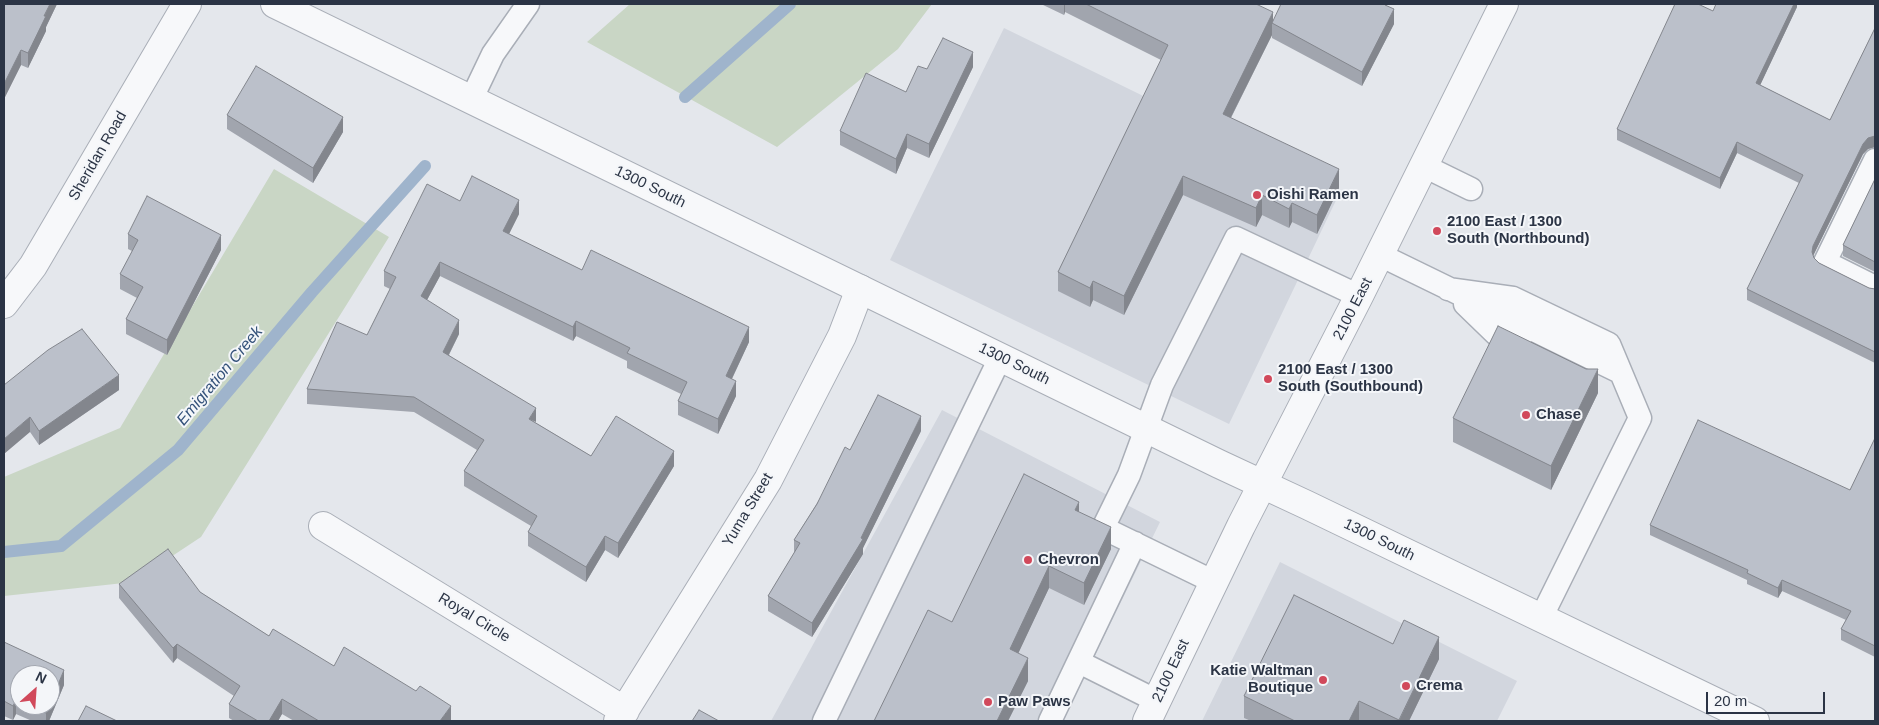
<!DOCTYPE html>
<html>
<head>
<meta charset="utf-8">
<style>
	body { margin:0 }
	#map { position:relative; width:1879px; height:725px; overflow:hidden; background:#e4e7ec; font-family:Arial,sans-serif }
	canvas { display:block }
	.frame { position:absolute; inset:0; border:5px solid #2b3445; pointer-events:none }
	.north { position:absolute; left:10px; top:665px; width:50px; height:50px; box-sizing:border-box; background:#f4f6f9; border:1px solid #a4a8b1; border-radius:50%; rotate:26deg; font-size:14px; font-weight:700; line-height:20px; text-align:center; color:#2b3445 }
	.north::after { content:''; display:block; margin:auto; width:18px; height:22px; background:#d1495b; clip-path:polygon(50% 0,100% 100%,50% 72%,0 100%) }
	.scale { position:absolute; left:1706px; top:692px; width:119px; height:22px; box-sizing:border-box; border:2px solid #2b3445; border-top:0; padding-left:6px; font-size:15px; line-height:18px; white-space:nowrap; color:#2b3445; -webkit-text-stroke:4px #f4f6f9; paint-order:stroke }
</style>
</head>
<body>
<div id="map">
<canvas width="1879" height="725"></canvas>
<div class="frame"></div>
<div class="north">N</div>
<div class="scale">20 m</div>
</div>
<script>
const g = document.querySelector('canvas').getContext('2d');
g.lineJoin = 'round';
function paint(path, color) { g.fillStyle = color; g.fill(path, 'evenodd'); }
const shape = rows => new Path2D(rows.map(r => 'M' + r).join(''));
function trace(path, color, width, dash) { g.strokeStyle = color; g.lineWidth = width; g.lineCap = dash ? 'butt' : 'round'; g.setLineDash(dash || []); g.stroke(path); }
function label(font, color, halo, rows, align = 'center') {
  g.font = font + ' Arial,sans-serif'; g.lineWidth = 4; g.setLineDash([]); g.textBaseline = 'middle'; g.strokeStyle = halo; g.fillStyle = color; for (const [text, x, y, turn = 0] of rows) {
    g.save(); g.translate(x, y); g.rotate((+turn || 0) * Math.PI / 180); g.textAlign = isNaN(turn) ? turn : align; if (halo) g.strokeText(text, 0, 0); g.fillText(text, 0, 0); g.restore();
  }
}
paint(shape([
	[1004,28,1340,192,1229,424,890,260],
	[942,410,1160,522,1063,721,771,721],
	[1280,562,1517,681,1497,721,1202,721]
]), '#d2d6de');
paint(shape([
	[630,4,932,4,898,49,777,147,587,42],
	[274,169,389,237,201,537,133,582,4,596,4,477,120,428]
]), '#c9d6c5');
trace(shape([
	[685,97,790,4],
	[4,552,61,546,178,450,312,292,425,166]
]), '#9fb4cc', 12);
const service = shape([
	[471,100,493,54,528,4],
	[1875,160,1825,262,1875,287],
	[1424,166,1471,189],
	[1380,255,1620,372],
	[1448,289,1513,298,1609,344,1640,418,1541,618],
	[1465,304,1496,334,1521,346],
	[1214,582,1103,528,1129,475,1162,385,1236,238,1359,296],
	[1079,662,1157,701],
	[824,721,1000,358],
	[1050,721,1135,543]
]);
const minor = shape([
	[4,304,33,266,187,4],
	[323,526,625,711],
	[618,721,768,480,842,336,860,289]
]);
const tertiary = shape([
	[275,4,1219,464,1307,505,1755,721],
	[1147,721,1241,526,1359,296,1504,4]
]);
trace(service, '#a9aeb7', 25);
trace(minor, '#a9aeb7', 30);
trace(tertiary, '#a9aeb7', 30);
trace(service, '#f7f8fa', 22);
trace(minor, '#f7f8fa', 28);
trace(tertiary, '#f7f8fa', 28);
paint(shape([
	[4,4,57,4,46,27,46,31,28,68,21,65,4,99],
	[1041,4,1256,4,1273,20,1387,4,1387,6,1394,24,1362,86,1272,38,1272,35,1231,118,1339,188,1317,234,1292,222,1289,228,1262,215,1256,227,1183,195,1124,315,1093,300,1090,307,1058,291,1058,272,1161,60,1065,12,1064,15],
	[1797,4,1797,7,1760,85,1830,120,1875,28,1875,147,1868,149,1863,154,1813,256,1814,258,1819,263,1869,288,1875,289,1875,363,1747,300,1747,289,1799,183,1737,153,1720,189,1617,140,1617,129,1713,11],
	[973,67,929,158,907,148,896,174,840,145,840,131,906,92,927,69],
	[227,115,343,132,313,183,227,129],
	[1875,179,1875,272,1843,256,1843,245],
	[460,201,519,214,509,234,582,270,749,342,732,379,736,396,718,434,678,415,678,401,681,394,627,368,627,361,576,336,573,341,440,276,427,300,459,334,449,355,536,423,591,456,674,466,618,558,605,550,586,582,528,546,528,532,531,526,464,486,464,471,477,450,414,412,307,404,307,389,367,335,390,289,384,286,384,271],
	[128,234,221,250,167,355,126,334,126,319,137,298,120,289,120,274,132,251,128,249],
	[4,385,119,390,39,445,30,432],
	[1598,393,1551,490,1453,442,1453,418],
	[921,431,863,548,863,554,812,637,768,611,768,596,794,553,794,540,850,450],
	[1875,438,1875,657,1841,640,1841,629,1846,620,1782,591,1778,598,1747,584,1747,580,1650,535,1650,525,1850,490],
	[1079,512,1111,549,1084,605,1049,588,1018,653,1028,681,1008,721,874,721,952,622],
	[119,584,200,592,269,636,451,720,450,721,294,721,282,714,278,721,234,721,229,718,229,704,234,696,177,658,173,663,119,598],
	[4,642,64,685,49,721,32,721,16,714,13,720,4,716],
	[20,675,50,705,20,705],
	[1393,644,1439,659,1409,721,1251,721,1244,718,1244,696]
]), '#a1a5ae');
paint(shape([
	[50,4,57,4,46,27,46,31,28,68,28,53],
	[1064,4,1065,4,1065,12,1064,15],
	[1794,4,1797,4,1797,7,1756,94,1756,83],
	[1394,9,1394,24,1362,86,1362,72],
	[1273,12,1273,24,1272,23,1272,35,1223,133,1223,114],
	[21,50,21,65,4,99,4,84],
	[973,52,973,67,929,158,929,144],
	[343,117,343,132,313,183,313,168],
	[907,134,907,148,896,174,896,159],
	[1875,136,1875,147,1868,149,1863,154,1813,256,1812,252,1813,246,1863,144,1868,138],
	[1737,142,1737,153,1720,189,1720,178],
	[1339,169,1339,188,1317,234,1317,215],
	[1183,176,1183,195,1124,315,1124,296],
	[1262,195,1262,215,1256,227,1256,208],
	[519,200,519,214,503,246,503,231],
	[1292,203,1292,222,1289,228,1289,209],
	[221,235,221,250,167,355,167,340],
	[440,262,440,276,421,311,421,296],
	[1093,281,1093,300,1090,307,1090,288],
	[459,320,459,334,443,366,443,352],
	[576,321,576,336,573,341,573,327],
	[749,327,749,342,726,391,726,376],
	[1598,369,1598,393,1551,490,1551,466],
	[119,375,119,390,39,445,39,431],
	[736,381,736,396,718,434,718,419],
	[536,408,536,422,529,419],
	[921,416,921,431,863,548,863,554,812,637,812,623,861,538],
	[30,417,30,432,4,454,4,439],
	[674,451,674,466,618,558,618,543],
	[1079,502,1079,524,1075,510],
	[1111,527,1111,549,1084,605,1084,583],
	[605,536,605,550,586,582,586,567],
	[1049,566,1049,588,1010,671,1010,649],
	[1782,580,1782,591,1778,598,1778,588],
	[1439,637,1439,659,1409,721,1399,721],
	[177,644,177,658,173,663,173,648],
	[1028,658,1028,681,1008,721,997,721],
	[64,670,64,685,49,721,46,721,46,713],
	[282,699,282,714,278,721,269,721],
	[16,700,16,714,13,720,13,706],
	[1359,701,1359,721,1349,721],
	[451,706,451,720,450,721,440,721]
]), '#83868d');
const building = shape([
	[4,4,50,4,44,16,46,16,28,53,21,50,4,84,4,4],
	[1086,4,1256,4,1273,12,1223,114,1339,169,1317,215,1292,203,1289,209,1262,195,1256,208,1183,176,1124,296,1093,281,1090,288,1058,272,1168,45,1086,4],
	[1281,4,1385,4,1385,5,1394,9,1362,72,1272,23,1281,4],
	[1675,4,1698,4,1713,11,1716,4,1794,4,1756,83,1830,120,1875,28,1875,136,1868,138,1863,144,1813,246,1812,252,1814,258,1819,263,1869,288,1875,289,1875,352,1747,289,1803,175,1737,142,1720,178,1617,129,1675,4],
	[943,38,973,52,929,144,907,134,896,159,840,131,866,73,906,92,918,66,927,69,943,38],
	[256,66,343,117,313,168,227,115,256,66],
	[472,176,519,200,503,231,582,270,591,250,749,327,726,376,736,381,718,419,678,401,687,382,627,353,630,348,576,321,573,327,440,262,421,296,459,320,443,352,536,408,529,419,591,456,616,416,674,451,618,543,605,536,586,567,528,532,537,516,464,471,484,440,414,397,307,389,337,322,367,335,396,277,384,271,427,184,460,201,472,176],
	[1875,179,1875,262,1843,245,1875,179],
	[147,196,221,235,167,340,126,319,143,287,120,274,138,240,128,234,147,196],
	[1498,326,1586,369,1598,369,1551,466,1453,418,1498,326],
	[82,329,119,375,39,431,30,417,4,439,4,385,48,350,82,329],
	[878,395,921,416,861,538,863,539,812,623,768,596,800,543,794,540,817,504,845,447,850,450,878,395],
	[1698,420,1850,490,1875,438,1875,646,1841,629,1851,611,1782,580,1778,588,1747,573,1748,570,1650,525,1698,420],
	[1024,474,1079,502,1075,510,1111,527,1084,583,1049,566,1010,649,1028,658,997,721,874,721,928,610,952,622,1024,474],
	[168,549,200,592,269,636,273,629,334,666,344,647,416,691,420,686,451,706,440,721,319,721,282,699,269,721,258,721,229,704,240,686,177,644,173,648,119,584,168,549],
	[1294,595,1393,644,1404,620,1439,637,1399,720,1359,701,1349,721,1295,721,1244,696,1294,595],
	[4,642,64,670,50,704,50,675,20,675,20,701,16,700,13,706,4,701,4,642],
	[28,705,50,705,46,713,28,705],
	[86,706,117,721,78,721,86,706],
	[699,710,719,721,692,721,699,710]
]);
paint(building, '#bbc0ca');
trace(building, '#83868d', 1);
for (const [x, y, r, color] of [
	[1257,195,5,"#d1495b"],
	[1437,231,5,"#d1495b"],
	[1268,379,5,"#d1495b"],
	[1526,415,5,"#d1495b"],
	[1028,560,5,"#d1495b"],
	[1323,680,5,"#d1495b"],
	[1406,686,5,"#d1495b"],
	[988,702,5,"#d1495b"]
]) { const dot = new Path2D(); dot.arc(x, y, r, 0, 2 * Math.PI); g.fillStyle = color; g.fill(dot); trace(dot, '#f4f6f9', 2); }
label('15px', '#2b3445', '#f4f6f9', [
	["Sheridan Road",98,156,-60],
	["1300 South",650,187,26],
	["2100 East",1353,309,-63],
	["1300 South",1014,364,26],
	["Yuma Street",748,510,-59],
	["1300 South",1379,540,26],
	["Royal Circle",474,618,31],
	["2100 East",1171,671,-65]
]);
label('bold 15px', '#2b3445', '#f4f6f9', [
	["Oishi Ramen",1267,195],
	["2100 East / 1300",1447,222],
	["South (Northbound)",1447,239],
	["2100 East / 1300",1278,370],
	["South (Southbound)",1278,387],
	["Chase",1536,415],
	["Chevron",1038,560],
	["Katie Waltman",1313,671,"right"],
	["Boutique",1313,688,"right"],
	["Crema",1416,686],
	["Paw Paws",998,702]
], 'left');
label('italic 16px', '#34527a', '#f4f6f9', [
	["Emigration Creek",220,376,-50]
]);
</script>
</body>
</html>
